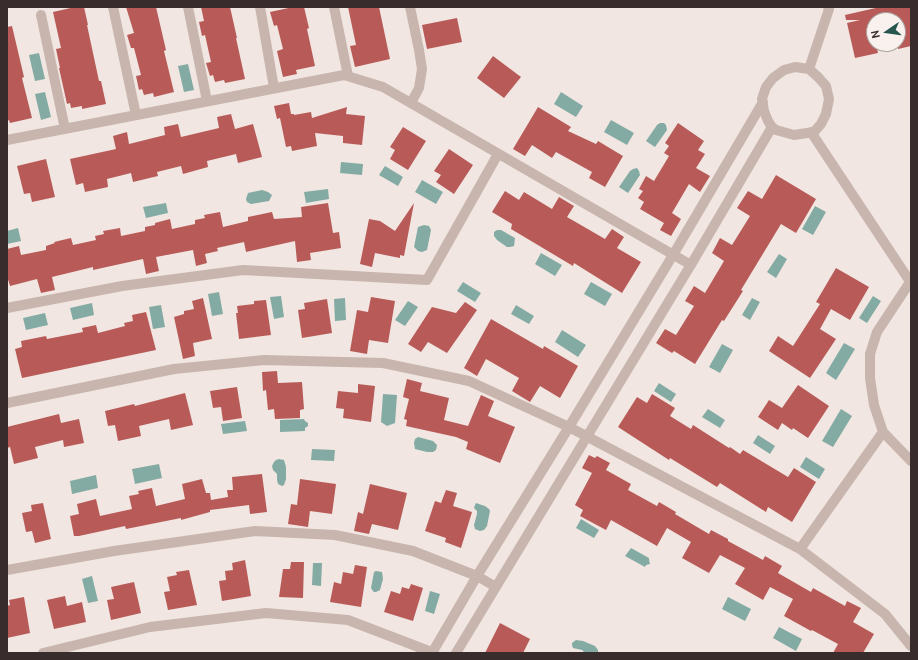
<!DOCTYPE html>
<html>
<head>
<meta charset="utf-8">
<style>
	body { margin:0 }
	#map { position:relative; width:918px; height:660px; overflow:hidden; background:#f1e6e1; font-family:Cabin,sans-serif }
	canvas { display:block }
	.frame { position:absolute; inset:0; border:8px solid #382d2c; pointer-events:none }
	.north { position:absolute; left:866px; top:12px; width:40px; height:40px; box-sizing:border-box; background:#f9f1ed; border:1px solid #aca3a0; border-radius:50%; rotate:257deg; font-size:11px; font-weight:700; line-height:16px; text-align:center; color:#382d2c }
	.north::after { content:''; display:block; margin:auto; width:14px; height:18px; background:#26554e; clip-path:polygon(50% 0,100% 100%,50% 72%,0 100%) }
</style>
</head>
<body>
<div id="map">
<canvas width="918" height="660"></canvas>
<div class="frame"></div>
<div class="north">N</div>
</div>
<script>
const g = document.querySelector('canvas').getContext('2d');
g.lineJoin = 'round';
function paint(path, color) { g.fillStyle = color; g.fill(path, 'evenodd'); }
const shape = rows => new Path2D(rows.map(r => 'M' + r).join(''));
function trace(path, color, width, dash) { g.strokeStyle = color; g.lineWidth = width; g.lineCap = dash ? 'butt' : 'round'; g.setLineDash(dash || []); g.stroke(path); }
paint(shape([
	[39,53,45,79,35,81,29,55],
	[188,64,194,90,184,92,178,66],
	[45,92,51,117,41,120,35,94],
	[561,92,583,106,576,117,554,104],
	[611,120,634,133,627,145,604,132],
	[660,123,664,123,666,125,667,130,655,147,646,141,657,125],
	[341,162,363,164,362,175,340,173],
	[385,166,403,177,398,186,379,175],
	[637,168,639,171,640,175,628,193,619,187,630,171,633,169],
	[422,180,443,192,436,204,415,192],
	[328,189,329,199,306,203,304,192],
	[262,190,268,192,272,195,269,201,251,204,247,202,246,199,248,193],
	[166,203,168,213,146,218,143,207],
	[815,206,826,212,813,235,802,229],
	[424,225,429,226,431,230,427,250,422,252,418,251,414,247,418,227],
	[18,228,21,241,7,244,7,231],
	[497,230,501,230,515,238,514,246,510,247,507,247,497,240,494,236,494,232],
	[541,253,562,265,555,276,535,264],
	[779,254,787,259,776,278,767,272],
	[463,282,481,293,475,302,457,291],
	[591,282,612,294,605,306,584,294],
	[219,292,223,314,212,316,208,294],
	[281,296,284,317,274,319,270,297],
	[873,296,881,301,867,323,859,318],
	[345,298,346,320,335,321,334,299],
	[752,298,760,302,750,320,742,315],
	[408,301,418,307,405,326,395,320],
	[92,303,94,315,73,320,70,308],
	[161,305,165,327,153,329,149,307],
	[516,305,534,316,529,324,511,314],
	[45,313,48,325,26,330,23,318],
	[562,330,586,345,578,357,555,342],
	[844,343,855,349,836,380,826,373],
	[722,344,733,350,720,373,709,367],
	[659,383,676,394,671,402,654,391],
	[383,394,397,395,395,423,387,426,381,422],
	[708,409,725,420,720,428,702,417],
	[841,409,852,416,833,447,822,441],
	[304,419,305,421,308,423,308,426,305,428,305,431,280,432,280,420],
	[245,421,247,431,223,434,221,424],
	[758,435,775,446,770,454,753,443],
	[418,437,433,441,437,445,436,450,433,452,427,452,415,449,414,443,415,439],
	[312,449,335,450,334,461,311,460],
	[806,457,825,469,819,479,800,467],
	[279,459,284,460,286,467,286,479,284,485,282,486,278,484,277,480,277,474,273,470,272,466,274,462,276,460],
	[159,464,162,478,135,484,132,469],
	[96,475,98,488,72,494,70,481],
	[476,503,485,506,489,509,490,511,487,526,484,530,480,531,475,529,474,525,477,514,477,511,474,508,475,505],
	[581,519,599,530,594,538,576,528],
	[631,548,649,558,649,560,650,564,646,565,645,567,625,556],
	[313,563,322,563,321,586,312,585],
	[376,571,382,572,383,579,380,590,376,592,374,592,373,591,371,588,374,572],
	[92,576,98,601,88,603,82,579],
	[430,591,440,594,434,614,425,611],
	[728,597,751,609,745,621,722,609],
	[779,627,802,639,796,651,773,638],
	[576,640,583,641,595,646,598,650,598,653,585,653,582,650,573,648,572,645,572,643]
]), '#83aba4');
paint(shape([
	[75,7,84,7,88,25,87,25,99,81,101,81,106,104,82,109,82,106,71,108,70,103,67,104,59,68,60,68,56,49,61,48,53,12],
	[126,7,156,7,166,50,164,51,174,92,154,97,153,93,144,95,142,89,139,90,136,76,141,75,134,48,131,48,127,35,134,33],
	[201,7,230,7,237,38,236,38,245,79,225,83,224,80,215,82,213,75,210,76,206,63,211,62,205,35,202,36,199,22,204,21],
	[293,7,304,7,309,28,307,29,315,66,296,70,297,74,283,77,277,51,283,49,277,25,274,26,270,12],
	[348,7,379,7,390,59,355,67,350,46,356,45],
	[880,7,911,7,911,46,898,49,898,20,871,20,874,34,874,44,876,44,878,53,855,58,847,23,860,20,846,20,845,15],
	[457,18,462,42,427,49,422,25],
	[12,26,24,77,22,78,32,118,10,123,9,120,7,121,7,27],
	[493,56,521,77,504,98,477,78],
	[289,103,291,114,294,114,294,115,311,112,312,118,347,107,346,114,365,116,362,145,343,143,343,136,315,133,317,146,292,151,291,146,286,147,280,118,277,119,274,106],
	[538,107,571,127,568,131,596,144,598,141,623,156,605,187,589,178,592,172,556,152,552,158,532,145,525,156,513,149],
	[231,114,235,129,253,124,262,157,238,163,236,154,207,161,208,167,183,174,181,166,157,172,158,176,133,182,131,173,107,179,108,187,85,192,83,183,76,185,70,159,116,149,113,136,127,132,129,144,165,135,164,127,178,124,181,137,219,128,217,117],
	[678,123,704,141,698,150,705,154,696,168,710,176,700,192,689,184,672,213,681,219,671,236,660,230,664,223,640,209,644,202,638,198,643,191,639,189,646,176,654,181,669,156,664,153,669,146,665,143],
	[403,127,426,141,408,170,390,159,395,150,390,147],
	[449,149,473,165,454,194,436,182,441,175,434,171],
	[46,159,55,197,32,202,30,193,24,194,17,166],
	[776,175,816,199,796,233,781,224,741,290,743,291,724,321,722,320,695,364,674,351,672,353,656,343,665,329,676,335,694,306,685,301,694,286,705,293,724,261,712,253,720,238,732,245,750,216,737,208,748,191,762,199],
	[505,191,519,200,524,192,552,209,559,197,574,206,567,217,605,239,612,229,624,237,617,248,641,262,622,293,574,263,573,266,511,229,512,224,492,212],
	[328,203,333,233,339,232,341,248,310,253,311,260,297,262,295,241,246,252,244,242,217,248,218,251,205,254,207,263,196,266,193,250,156,257,159,271,146,274,143,259,93,270,93,267,52,277,55,290,41,293,37,279,10,286,7,276,7,249,19,246,21,255,46,250,46,246,55,243,54,242,71,238,73,245,96,240,95,236,104,234,103,231,120,228,121,236,145,231,145,227,155,225,155,223,170,219,172,229,195,224,195,220,205,218,204,215,220,212,223,227,248,221,248,217,272,212,274,219,302,217,301,207],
	[414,203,404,256,400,255,400,258,375,253,372,267,360,264,369,219,380,221,395,231],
	[836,268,869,287,850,320,831,309,820,329,836,339,810,378,769,351,778,336,793,346,820,304,816,302],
	[371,297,395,301,388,343,369,340,367,354,350,351,357,310,368,312],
	[203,298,212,339,193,343,195,356,183,359,174,317,184,314,184,311,194,309,192,301],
	[327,299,332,333,302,338,298,310,305,309,304,303],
	[266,300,271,335,239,339,236,313,238,313,237,306,254,304,254,301],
	[465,302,477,310,447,353,428,342,421,352,408,344,432,307,456,313],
	[146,312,156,350,22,378,15,349,22,347,21,341,46,336,47,339,83,332,82,328,96,325,98,333,125,326,124,323,133,321,132,315],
	[491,319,543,349,544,346,578,366,560,398,540,386,530,402,512,391,519,378,486,359,477,376,464,368],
	[277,371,278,383,302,382,304,409,300,410,300,418,275,419,274,409,268,410,266,390,263,391,262,372],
	[407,379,422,383,420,391,449,398,444,420,468,426,481,395,494,401,488,416,515,427,500,463,466,449,468,442,456,437,406,426,407,420,404,419,409,399,403,397],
	[358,384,375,386,371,422,343,418,344,409,336,408,338,391,358,393],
	[798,385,829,406,808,438,793,428,792,430,782,423,778,430,758,417,769,400,782,408],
	[237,387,242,418,223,421,221,407,213,408,210,391],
	[185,393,193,425,171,430,169,419,139,426,141,436,118,441,115,425,108,426,105,411,134,404,135,406],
	[652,394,675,408,670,416,691,429,693,425,729,448,730,447,740,454,743,450,788,477,794,468,816,482,792,522,768,507,766,512,720,483,717,487,670,458,669,460,618,427,637,397,647,403],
	[59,414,61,423,79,419,84,443,64,447,63,440,35,447,38,458,14,464,10,447,7,448,7,427],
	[589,455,595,458,597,456,610,463,606,470,631,484,628,490,657,506,659,502,676,512,675,514,709,534,711,530,728,539,728,541,763,560,765,556,782,566,778,573,811,592,813,588,845,606,847,601,861,608,853,622,874,634,863,653,833,653,838,644,812,630,811,631,784,616,793,599,770,587,763,600,735,584,745,568,720,555,709,573,682,558,691,542,667,528,657,546,611,520,606,530,580,516,583,510,575,505,592,473,582,468],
	[262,474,267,512,250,514,249,505,210,510,210,512,181,520,181,518,126,529,125,526,79,536,74,536,70,516,79,514,77,504,96,499,100,516,132,509,129,496,139,494,138,491,152,488,156,506,185,499,182,484,202,479,206,493,210,493,211,500,228,497,227,490,233,490,232,477],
	[300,479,336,484,332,514,310,511,308,527,288,524,291,504,297,505],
	[370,484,407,493,398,530,372,524,369,534,354,531,358,512,363,514],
	[446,490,457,493,453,506,472,512,461,548,445,542,446,538,425,531,435,501,441,503],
	[43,503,51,539,35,543,32,531,26,532,22,513,32,511,31,505],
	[245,560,251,596,222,601,219,581,226,580,225,571,233,570,232,563],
	[291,562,304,562,303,598,279,597,283,569,290,569],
	[355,565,367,567,361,607,330,602,334,582,341,584,343,572,353,574],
	[189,570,197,605,168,610,164,592,170,591,167,577,177,575,176,572],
	[134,582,141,613,111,620,107,600,114,599,111,587],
	[411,584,423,588,413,621,384,612,391,591,400,594,402,587,409,589],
	[65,596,67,606,82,602,86,622,54,629,47,600],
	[24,597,30,633,7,638,7,606,10,605,9,600],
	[500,623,530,639,523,653,485,653]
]), '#b85b58');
trace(shape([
	[113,7,136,115],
	[188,7,207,101],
	[260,7,274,88],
	[334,7,348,76],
	[410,7,419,50,422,69,419,88,411,103],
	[41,15,65,129],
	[795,67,809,69,818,77,826,86,829,99,826,114,821,124,814,132,794,135,776,130,772,127,768,121,764,111,762,99,766,87,773,78,784,70,795,67],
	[809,69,829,9,828,7],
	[811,132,911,283],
	[7,140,344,75,383,87,691,265],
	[910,282,877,332,870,354,870,378,874,405,883,432,911,461],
	[7,308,122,286,243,270,427,280,498,154],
	[7,403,174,369,264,360,383,363,469,381,569,427,800,549,885,614,911,646],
	[800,549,883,432],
	[7,570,114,551,255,531,335,535,413,551,477,576,496,587],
	[43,653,150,627,266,613,348,620,434,653],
	[432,653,477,576,569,427,673,255,763,102],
	[456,653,692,263,772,127]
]), '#c8b5ae', 10);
</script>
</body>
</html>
